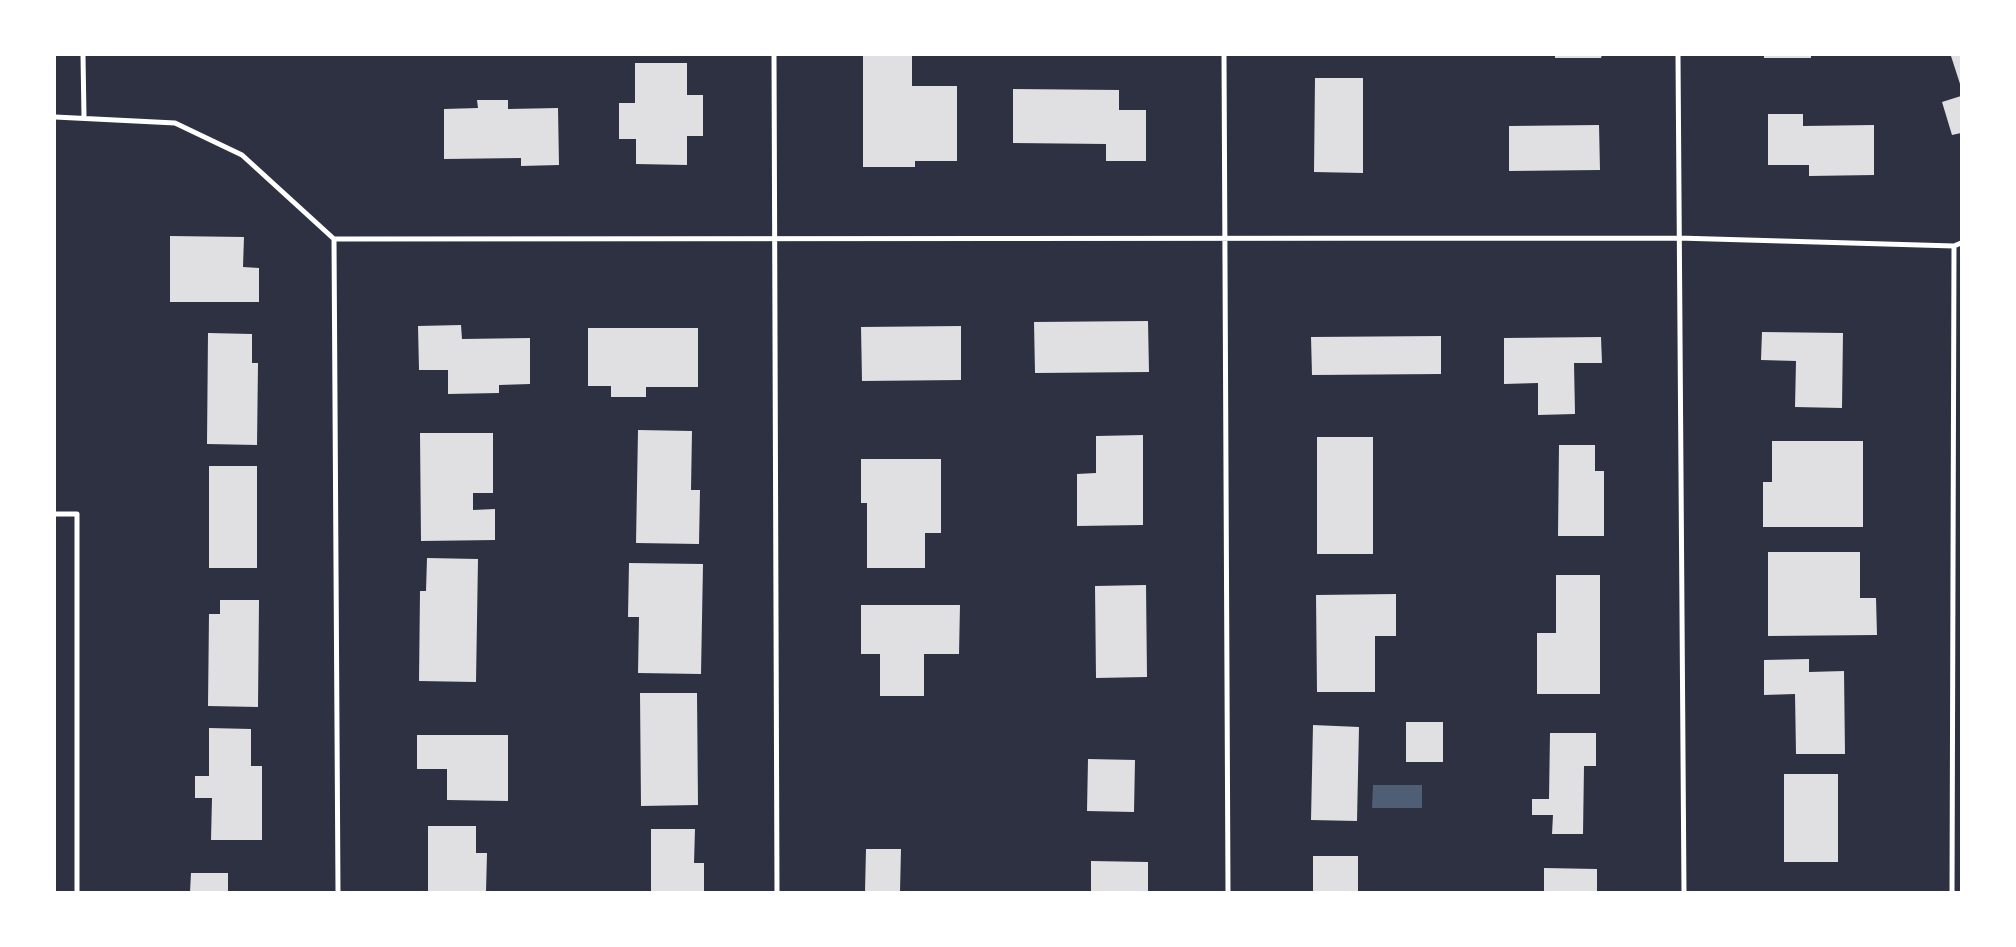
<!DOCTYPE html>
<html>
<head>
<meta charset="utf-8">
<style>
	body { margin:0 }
	#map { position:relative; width:2016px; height:947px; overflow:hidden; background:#2d3142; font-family:Quicksand,sans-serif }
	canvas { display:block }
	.frame { position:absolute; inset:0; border:56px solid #fff; pointer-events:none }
</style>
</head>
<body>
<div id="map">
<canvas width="2016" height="947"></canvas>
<div class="frame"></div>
</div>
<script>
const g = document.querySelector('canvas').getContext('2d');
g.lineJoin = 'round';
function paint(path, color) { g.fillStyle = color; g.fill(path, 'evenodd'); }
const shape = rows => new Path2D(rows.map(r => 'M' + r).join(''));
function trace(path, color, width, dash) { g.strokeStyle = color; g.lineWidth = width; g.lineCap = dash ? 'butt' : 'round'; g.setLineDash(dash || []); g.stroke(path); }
paint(shape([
	[1373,785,1422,785,1422,808,1372,808]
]), '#4f5d75');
paint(shape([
	[863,55,912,55,912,86,957,86,957,161,915,161,915,167,863,167],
	[1555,55,1602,55,1601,58,1555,58],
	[1764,55,1811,55,1811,58,1764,58],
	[1961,55,1961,87,1951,56],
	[635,63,687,63,687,95,703,95,703,136,687,136,687,165,636,164,636,139,619,139,619,103,635,103],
	[1315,78,1363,78,1363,173,1314,172],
	[1013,89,1119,90,1119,110,1146,110,1146,161,1106,161,1106,144,1013,143],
	[1961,96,1961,133,1952,135,1942,102],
	[477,100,508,100,508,109,558,108,559,165,521,166,521,158,444,159,444,109,478,108],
	[1768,114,1803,114,1803,126,1874,125,1874,175,1809,176,1809,165,1768,165],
	[1599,125,1600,170,1509,171,1509,126],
	[170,236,244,237,243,267,259,268,259,302,170,302],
	[1148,321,1149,372,1035,373,1034,322],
	[461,325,462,339,530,338,530,384,499,385,499,393,448,394,448,370,419,370,418,326],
	[961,326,961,380,862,381,861,327],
	[588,328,698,328,698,387,646,387,646,397,611,397,611,386,588,386],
	[1762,332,1843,333,1842,408,1795,407,1796,361,1761,360],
	[208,333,252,334,252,363,258,363,257,445,207,444],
	[1441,336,1441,374,1312,375,1311,337],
	[1601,337,1602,363,1574,363,1575,414,1538,415,1538,383,1504,384,1504,338],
	[638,430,692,431,691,490,700,490,699,544,636,543],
	[420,433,493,433,493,493,473,493,473,510,495,509,495,540,421,541],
	[1143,435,1143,525,1077,526,1077,474,1096,473,1096,436],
	[1317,437,1373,437,1373,554,1317,554],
	[1772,441,1863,441,1863,527,1763,527,1763,482,1772,482],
	[1559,445,1595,445,1595,471,1604,471,1604,536,1558,536],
	[861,459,941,459,941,533,925,533,925,568,867,568,867,503,861,503],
	[209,466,257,466,257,568,209,568],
	[1768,552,1860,552,1860,598,1876,598,1877,635,1768,636],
	[427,558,478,559,476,682,419,681,420,591,426,591],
	[629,563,703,564,701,674,638,673,639,617,628,617],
	[1556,575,1600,575,1600,694,1537,694,1537,633,1556,633],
	[1146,585,1147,677,1096,678,1095,586],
	[1396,594,1396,636,1375,636,1375,692,1317,692,1316,595],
	[220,600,259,600,258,707,208,706,209,614,220,614],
	[861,605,960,605,959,654,924,654,924,696,880,696,880,654,861,654],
	[1809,659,1809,672,1844,671,1845,754,1796,754,1795,694,1764,695,1764,660],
	[640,693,697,693,698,805,641,806],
	[1406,722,1443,722,1443,762,1406,762],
	[1313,725,1359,727,1357,821,1311,820],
	[209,728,251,729,251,766,262,766,262,840,211,840,212,798,195,798,195,776,209,776],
	[1550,733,1596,733,1596,766,1584,766,1583,834,1552,834,1553,815,1532,815,1532,799,1549,799],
	[417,735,508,735,508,801,447,800,447,769,417,769],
	[1088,759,1135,760,1134,812,1087,811],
	[1784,774,1838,774,1838,862,1784,862],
	[428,826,476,826,476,853,487,853,486,892,428,892],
	[651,829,695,829,694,863,704,863,704,892,651,892],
	[866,849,901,849,900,892,865,892],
	[1313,856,1358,856,1358,892,1313,892],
	[1091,861,1148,862,1148,892,1091,892],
	[1544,868,1597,869,1597,892,1544,892],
	[191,873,228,873,228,892,190,892]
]), '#e0e0e3');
trace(shape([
	[83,55,84,117],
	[774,55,777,892],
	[1224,55,1228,892],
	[1678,55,1684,892],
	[55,117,175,123,242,155,334,239,1678,238,1954,246,1961,243],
	[334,239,338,892],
	[55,514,77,514,77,892],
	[1952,892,1954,246]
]), '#fff', 5);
</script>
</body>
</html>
